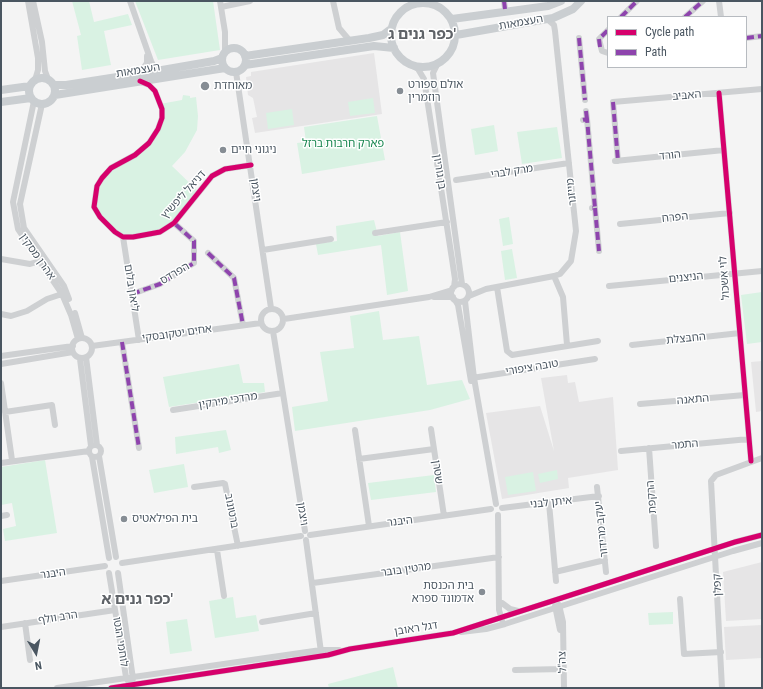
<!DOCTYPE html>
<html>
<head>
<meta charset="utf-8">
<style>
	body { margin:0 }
	#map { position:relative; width:763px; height:689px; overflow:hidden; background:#f4f4f4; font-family:"Roboto Condensed",sans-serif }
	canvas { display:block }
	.frame { position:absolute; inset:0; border:2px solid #4a5661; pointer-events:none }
	.legend { position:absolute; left:607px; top:16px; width:140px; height:52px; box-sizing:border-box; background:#fff; border:1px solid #b7bbc0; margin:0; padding:5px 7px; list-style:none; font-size:12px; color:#4a5661 }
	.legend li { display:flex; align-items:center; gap:8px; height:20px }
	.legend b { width:20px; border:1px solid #b7bbc0 }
	.north { position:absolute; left:16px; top:633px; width:40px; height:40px; -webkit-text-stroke:3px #fff; paint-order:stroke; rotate:170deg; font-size:11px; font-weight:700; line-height:16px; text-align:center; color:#4a5661 }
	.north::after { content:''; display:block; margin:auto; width:14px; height:18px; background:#4a5661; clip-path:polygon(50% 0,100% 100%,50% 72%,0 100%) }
</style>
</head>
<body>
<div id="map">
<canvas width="763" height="689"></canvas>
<div class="frame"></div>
<ul class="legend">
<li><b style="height:5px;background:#d6006c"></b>Cycle path</li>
<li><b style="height:5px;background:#8e44ad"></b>Path</li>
</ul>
<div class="north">N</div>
</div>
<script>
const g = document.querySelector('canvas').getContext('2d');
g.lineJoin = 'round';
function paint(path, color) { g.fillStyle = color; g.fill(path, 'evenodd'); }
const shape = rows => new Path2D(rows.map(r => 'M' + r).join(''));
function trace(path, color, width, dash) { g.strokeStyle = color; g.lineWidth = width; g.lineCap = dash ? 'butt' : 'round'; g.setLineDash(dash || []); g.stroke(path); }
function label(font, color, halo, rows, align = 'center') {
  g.font = font + ' "Roboto Condensed","Noto Sans Hebrew",sans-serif'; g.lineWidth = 3; g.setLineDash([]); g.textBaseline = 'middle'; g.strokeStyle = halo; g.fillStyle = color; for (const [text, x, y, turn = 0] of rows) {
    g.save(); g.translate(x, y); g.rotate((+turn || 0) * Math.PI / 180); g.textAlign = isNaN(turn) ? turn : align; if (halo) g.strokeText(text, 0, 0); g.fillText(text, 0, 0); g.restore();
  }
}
paint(shape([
	[374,53,382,114,255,133,252,118,257,117,253,98,248,95,246,77,251,76,251,72],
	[762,361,762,411,756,412,751,362],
	[567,375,568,383,575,382,579,402,613,397,618,470,568,478,569,488,502,499,486,413,540,406,554,451,541,378],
	[762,562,762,619,726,621,723,572],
	[762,625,762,658,726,660,724,627]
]), '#e6e5e6');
paint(shape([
	[72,1,89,1,94,22,128,14,132,25,104,31,111,65,82,70,77,36,81,35],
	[135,1,213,1,220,50,158,60],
	[183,95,190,96,190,98,196,97,198,116,197,130,185,152,172,166,199,192,167,228,133,237,115,232,94,207,102,178,135,155,158,129,160,104,182,100],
	[373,98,375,113,350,116,348,102],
	[292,109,294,125,268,129,266,113],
	[377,116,385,160,302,174,297,143,306,142,304,127],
	[494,125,498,151,475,155,471,129],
	[557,127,562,158,522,164,517,132],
	[509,217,513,244,503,246,499,219],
	[374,220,378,236,400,232,408,291,387,295,381,245,318,255,316,244,337,241,336,226],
	[512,249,517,278,505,280,501,251],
	[762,292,762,342,747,344,741,295],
	[379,311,383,340,419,336,427,385,462,380,470,399,430,410,295,431,292,407,328,401,320,352,354,348,350,316],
	[239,364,243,383,264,383,265,392,169,407,163,377],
	[226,430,231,450,219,453,218,447,176,454,175,437],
	[45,460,57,533,5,541,3,529,16,526,12,503,1,505,1,467],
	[184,464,188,487,154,493,149,470],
	[557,470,558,479,540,483,538,474],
	[533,472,536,491,508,495,505,477],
	[434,475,436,492,371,500,368,483],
	[233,597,236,618,256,615,259,631,215,638,209,601],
	[673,612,673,624,649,625,648,613],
	[187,619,192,651,170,654,166,622],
	[393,667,398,688,329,688,328,684]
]), '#d9f2e3');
trace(shape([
	[28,1,38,58,38,70,35,80],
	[33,1,42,42,45,71,48,79],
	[130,1,151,61,154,67,162,70],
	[220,1,225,32,225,52],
	[333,1,339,28,350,41],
	[425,1,426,2],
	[504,1,505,9],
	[719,1,721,17],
	[411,5,412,1],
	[221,7,250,1],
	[621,17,637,1],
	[685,17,703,1],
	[608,30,599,39,602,51,608,53],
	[579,38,585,100],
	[746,38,762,36],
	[438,63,433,73,462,284],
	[409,64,418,69,424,79,452,259,455,279,454,287],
	[236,72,271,308],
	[140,73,147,63,147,56],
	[141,82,149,85,155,91,162,109,162,118,158,129,149,143,135,155,111,168,102,178,97,186,94,207,100,217,115,232,123,237,133,237,160,232,174,223,212,176,225,169,251,165],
	[719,93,751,461],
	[34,101,13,202,18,229,62,294,71,315,78,339],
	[42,104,20,204,24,228,64,286,69,299],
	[586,111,587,119],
	[583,120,587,119,595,208,592,208],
	[615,161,724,150],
	[618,161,613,102,762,89],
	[456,180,569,163],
	[595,208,599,251],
	[620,224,730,213],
	[375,233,447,222],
	[123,237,139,340],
	[263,250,331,239],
	[208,253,234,278,243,325],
	[1,259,30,264,40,261],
	[554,276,563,297,567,345],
	'451 293a9 9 0 1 1 18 0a9 9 0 1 1-18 0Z',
	[609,286,762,271],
	[497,287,507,351,512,355,598,341],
	[132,294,160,284,194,263,194,241,174,223],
	[469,296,486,289,554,276,560,274,571,261,576,231,555,31,554,25,547,19],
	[434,297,453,297],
	[455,300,458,305,471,381],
	[465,301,474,378,496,504],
	'261 320a11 11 0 1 1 22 0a11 11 0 1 1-22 0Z',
	[75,313,82,338],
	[1,314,11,316,27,311,47,299,62,294],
	[284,319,429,297,452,290],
	[273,331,305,531],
	'72 348a10 10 0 1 1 20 0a10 10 0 1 1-20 0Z',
	[122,342,139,448],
	[632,345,740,333],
	[92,346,261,323],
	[1,356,73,346],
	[86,357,97,445],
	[80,359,91,446],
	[1,364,73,352],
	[472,378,595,359],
	[1,383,12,460],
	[640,404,745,395],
	[173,410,283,393],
	[5,412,52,405,55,425],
	[431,429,444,516],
	[355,430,369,526],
	'89 451a6 6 0 1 1 12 0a6 6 0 1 1-12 0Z',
	[649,448,656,546],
	[621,451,749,439],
	[99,456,116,557],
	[92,457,109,558],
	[359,459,434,449],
	[1,463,89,451],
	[194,487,223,483,225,484,238,546],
	[597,487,606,572],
	[549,503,556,581],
	[502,508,599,496],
	[498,515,499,610,502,620],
	[1,516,7,515],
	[310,535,491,509],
	[306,540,321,652],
	[217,550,224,596],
	[122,563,301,536],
	[555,572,605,560],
	[109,573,126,677,128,681],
	[118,573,133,679],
	[1,581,105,566],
	[313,583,499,557],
	[680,599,684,654,721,652],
	[502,603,510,609,518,611],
	[559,605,563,622,564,688],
	[555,606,560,630],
	[262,622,316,613],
	[25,623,30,660],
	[1,627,115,610],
	[461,632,486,629,505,624,733,551,762,543],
	[515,670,563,669],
	[57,688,321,650,339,650],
	[111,688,328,655,350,649,453,633,735,542,762,535],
	[722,688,711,481,716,475,762,458]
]), '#ced0d2', 6);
trace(shape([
	'391 35a32 32 0 1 1 64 0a32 32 0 1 1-64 0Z',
	[452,19,548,6,561,1],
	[456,35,553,18,573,9,581,1],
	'222 60a12 12 0 1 1 24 0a12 12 0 1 1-24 0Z',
	[245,56,369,38,383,35,391,29],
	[245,65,374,46,394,48],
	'29 91a13 13 0 1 1 26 0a13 13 0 1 1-26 0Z',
	[54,85,66,85,162,70,214,61,222,58],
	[1,90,30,86],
	[55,95,225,68],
	[1,102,31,98]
]), '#caced1', 8);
trace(shape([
	[504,1,505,9],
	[621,17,637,1],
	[685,17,703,1],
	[579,38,585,100],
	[746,38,762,36],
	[600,47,599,39,608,30],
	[607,53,608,53],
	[613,102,618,161],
	[586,111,587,119],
	[583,120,587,119,595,208,592,208],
	[595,208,599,251],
	[208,253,234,278,243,325],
	[132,294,160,284,194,263,194,241,174,223],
	[122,342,139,448]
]), '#8e44ad', 4, [8, 4]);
trace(shape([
	[140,81,149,85,155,91,162,109,162,118,158,129,149,143,135,155,111,168,102,178,97,186,94,207,100,217,115,232,123,237,133,237,160,232,174,223,212,176,225,169,251,165],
	[719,93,751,461],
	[111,688,328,655,350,649,453,633,735,542,762,535]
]), '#d6006c', 5);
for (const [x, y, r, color] of [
	[205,86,5,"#868d94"],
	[400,91,4,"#868d94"],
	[223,150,4,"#868d94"],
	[124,519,4,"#868d94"],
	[482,592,4,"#868d94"]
]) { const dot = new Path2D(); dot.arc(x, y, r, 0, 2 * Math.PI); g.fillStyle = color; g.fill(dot); trace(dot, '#fff', 1.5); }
label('11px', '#4a5661', '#fff', [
	["העצמאות",521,23,-10],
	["העצמאות",138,71,-9],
	["האביב",687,96,-5],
	["הורד",670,156,-6],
	["בן גוריון",439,172,81],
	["מרק לברי",512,172,-9],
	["ויצמן",255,190,82],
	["מייזנר",572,192,-96],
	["דניאל ליפשיץ",184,195,-48],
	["הפרח",675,218,-6],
	["אהרן מסקין",37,257,55],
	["הפרדס",175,274,-31],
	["הניצנים",686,278,-6],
	["לוי אשכול",725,278,-94],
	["ליאון בלום",131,288,81],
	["אחים יטקובסקי",177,334,-8],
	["החבצלת",686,339,-6],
	["טובה ציפורי",532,368,-9],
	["התאנה",693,400,-5],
	["מרדכי מירקין",228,401,-9],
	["התמר",685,445,-5],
	["שטרן",437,472,82],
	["הרקפת",652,497,-94],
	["איתן לבני",551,503,-6],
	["ברטונוב",231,511,79],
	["ויצמן",302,514,81],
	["היבנר",400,522,-7],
	["יעקב מרידור",602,529,-96],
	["מרטין בובר",406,570,-8],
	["היבנר",53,574,-8],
	["קפלן",718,585,-93],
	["הרב וולף",58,618,-9],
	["דגל ראובן",416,629,-9],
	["לוחמי הגטו",120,642,81],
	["צה\"ל",563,662,-92]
]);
label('11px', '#4a5661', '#fff', [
	["אולם ספורט",408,85],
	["רוזמרין",408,98],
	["מאוחדת",214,86],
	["ניגוני חיים",231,150],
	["בית הפילאטיס",132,519],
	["בית הכנסת",474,586,"right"],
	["אדמונד ספרא",474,599,"right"]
], 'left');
label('11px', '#17864f', '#fff', [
	["פארק חרבות ברזל",343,144]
]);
label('bold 15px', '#5f6368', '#fff', [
	["כפר גנים ג'",422,35],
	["כפר גנים א'",137,600]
]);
</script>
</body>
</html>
